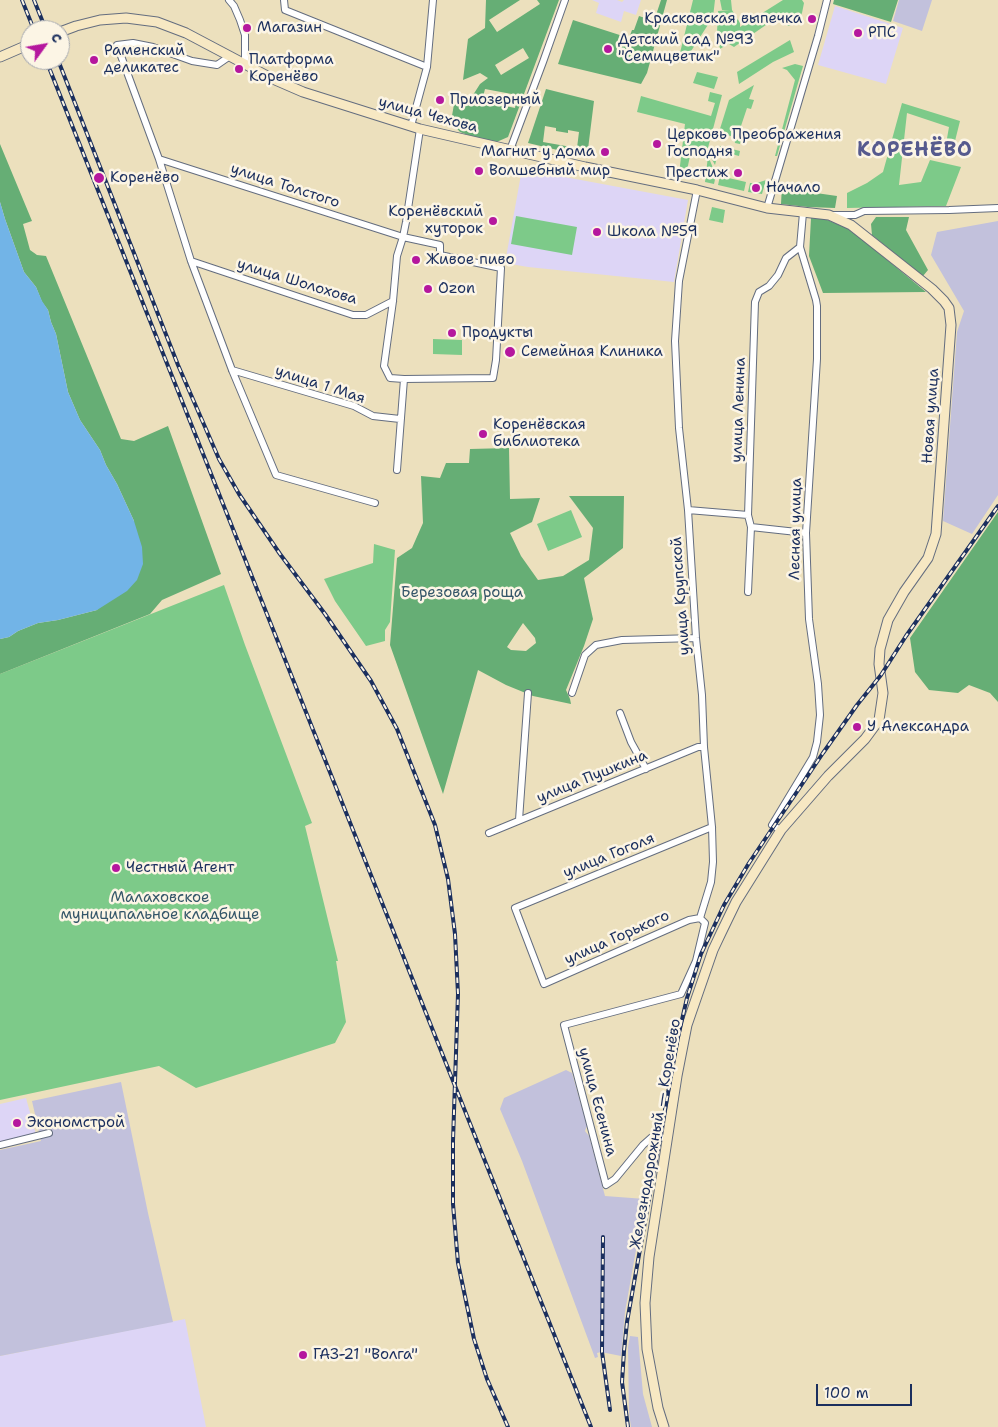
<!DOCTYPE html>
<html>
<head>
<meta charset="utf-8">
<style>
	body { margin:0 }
	#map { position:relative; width:998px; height:1427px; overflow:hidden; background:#ece0bd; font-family:"Shantell Sans",sans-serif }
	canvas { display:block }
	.north { position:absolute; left:20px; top:20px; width:50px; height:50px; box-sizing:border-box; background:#fcf5e5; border:1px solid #a2a6af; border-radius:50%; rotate:58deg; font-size:14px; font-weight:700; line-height:20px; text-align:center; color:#1b2f5e }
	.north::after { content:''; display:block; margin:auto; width:18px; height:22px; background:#b5179e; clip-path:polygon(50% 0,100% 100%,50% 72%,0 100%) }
	.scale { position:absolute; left:816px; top:1384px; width:96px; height:22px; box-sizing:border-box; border:2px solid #1b2f5e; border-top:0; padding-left:6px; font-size:15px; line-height:18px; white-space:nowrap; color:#1b2f5e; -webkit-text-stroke:4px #fcf5e5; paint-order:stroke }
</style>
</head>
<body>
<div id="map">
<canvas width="998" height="1427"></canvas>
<div class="north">С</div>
<div class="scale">100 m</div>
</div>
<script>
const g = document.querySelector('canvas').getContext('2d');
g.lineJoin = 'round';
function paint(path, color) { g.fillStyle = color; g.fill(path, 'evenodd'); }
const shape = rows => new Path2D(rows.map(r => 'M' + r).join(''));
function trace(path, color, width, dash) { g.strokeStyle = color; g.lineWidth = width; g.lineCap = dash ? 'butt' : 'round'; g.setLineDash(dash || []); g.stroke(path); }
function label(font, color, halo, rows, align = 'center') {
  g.font = font + ' "Shantell Sans",sans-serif'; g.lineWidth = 5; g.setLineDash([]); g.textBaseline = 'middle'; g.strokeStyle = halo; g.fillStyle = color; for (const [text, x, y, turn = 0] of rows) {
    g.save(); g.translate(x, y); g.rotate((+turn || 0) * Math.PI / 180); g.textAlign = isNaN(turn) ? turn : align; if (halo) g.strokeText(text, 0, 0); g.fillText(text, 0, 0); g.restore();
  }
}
paint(shape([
	[592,0,617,0,622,2,624,0,641,0,636,15,624,11,621,22,596,13,599,3],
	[835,6,903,28,886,84,818,65],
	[522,169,688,200,674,282,528,267,505,263],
	[26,1098,36,1134,0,1143,0,1104],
	[185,1319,206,1427,0,1427,0,1356]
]), '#ddd5f6');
paint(shape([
	[899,0,932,0,922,31,893,21],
	[998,221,998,495,972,534,943,521,957,332,964,311,931,255,937,232],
	[566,1070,572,1073,587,1126,585,1131,589,1136,605,1196,645,1199,625,1312,621,1356,601,1352,597,1353,598,1357,595,1358,522,1161,500,1109,504,1098],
	[121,1082,148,1213,173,1322,0,1356,0,1150,41,1141,32,1101],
	[630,1336,638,1337,643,1394,652,1427,631,1427,629,1413,628,1347]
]), '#c2c1dc');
paint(shape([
	[693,0,715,0,713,17,684,62,678,61],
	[720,0,731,0,732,10,740,23,740,27,783,0,802,0,804,3,802,13,797,22,788,26,779,16,734,47,729,44,737,39,737,38,720,49,717,33,718,11,730,10,722,10],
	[790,40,794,52,773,62,739,84,737,72],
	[795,64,803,66,777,156,775,156,795,80,787,70,782,68],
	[697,72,718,77,714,89,693,83],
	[754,85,749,99,754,100,751,109,747,108,739,132,743,134,740,144,735,143,734,137,724,134,723,138,721,137,719,132,729,100],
	[710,92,722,95,705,159,701,155,695,153,690,156,686,175,679,174,685,124,637,112,641,96,711,116,715,103,708,101],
	[902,103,960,121,954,145,946,144,949,127,907,113,899,185,921,182,930,160,961,167,946,206,847,208,847,193,867,183,883,172],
	[720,146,740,151,739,156,724,152,723,154,718,153,715,165,709,154],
	[708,156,716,175,714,184,705,182],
	[720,176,746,182,744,191,718,185],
	[766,180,762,194,748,192,750,183,757,183],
	[712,207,725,210,723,223,709,220],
	[516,216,577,227,572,255,511,244],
	[433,339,462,340,462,355,433,354],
	[571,510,582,537,548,551,537,524],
	[374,544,395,550,390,622,385,630,385,641,366,646,335,601,324,579,373,563],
	[224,585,245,645,312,823,305,826,338,961,336,961,346,1022,335,1043,196,1088,159,1066,0,1100,0,674]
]), '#7dca89');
paint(shape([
	[486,0,520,0,489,20,497,32,540,4,537,0,559,0,508,137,492,144,460,132,451,122,455,98,473,95,480,84,488,78,480,73,463,80,468,39,485,28],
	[523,48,529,58,501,75,495,65],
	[485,89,517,95,515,108,482,101],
	[661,0,667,0,647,73,641,84,558,64,573,20,629,38,632,30,634,30,639,16,654,21],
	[834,0,898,0,891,22,833,4],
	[546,89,594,101,587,157,528,143],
	[545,126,556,128,556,131,568,133,568,130,579,132,577,148,543,142],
	[0,144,32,221,23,224,30,250,37,255,46,256,121,439,134,441,168,426,221,574,162,600,150,614,0,674,0,639,9,637,18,631,38,623,58,620,97,610,134,521,117,484,106,465,100,450,80,420,68,392,56,334,51,322,48,310,42,302,36,287,24,272,5,219,0,202],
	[782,185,789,185,795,190,837,196,835,208,808,207,781,204],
	[876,217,909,217,906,230,928,270,923,276,872,235,871,224],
	[811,218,825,219,851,230,926,292,823,293,809,256],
	[509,448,510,499,540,498,532,522,510,533,521,556,538,580,563,576,589,560,593,528,569,496,624,496,623,548,584,578,593,619,584,646,566,690,570,699,571,704,533,696,506,685,478,670,443,794,390,645,397,558,412,548,423,523,421,476,440,478,446,463,469,463,470,449],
	[523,623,535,638,536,643,526,651,511,650,507,647],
	[998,512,998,702,990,693,969,685,958,693,929,690,915,672,910,638]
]), '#66ae75');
paint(shape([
	[0,202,5,219,24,272,36,287,42,301,48,310,51,322,56,334,68,392,80,420,100,450,106,465,117,484,134,521,142,547,143,564,137,580,127,591,97,610,58,620,38,623,18,631,9,637,0,639]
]), '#72b4e7');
const minor = shape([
	[229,0,234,6,240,20,245,35,245,65],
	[284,0,285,10,427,67],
	[230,56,217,65,192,61,153,47,133,43,117,45,159,159,191,261,232,370,276,475,375,503],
	[411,126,427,67,433,0],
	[510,150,543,62,565,0],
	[159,159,403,237,440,245,440,255,501,268,496,360,493,378,404,379,390,378,384,366,393,301,397,256,403,237,406,222,420,129],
	[767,208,818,36,827,0],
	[832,215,855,215,864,211,949,210,998,208],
	[191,261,353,315,366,315,393,301],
	[232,370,354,406,373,416,400,419],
	[397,470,404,379],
	[688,510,748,515],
	[751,527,806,533],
	[748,592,751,527,748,515,755,302,759,292,769,286,778,275,786,258,800,247],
	[572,693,585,655,596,645,622,640,696,638],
	[620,713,631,742,646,769],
	[519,820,528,693],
	[781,830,772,825,813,757,817,742,820,715,818,684,809,619,806,533,817,359,817,306,816,300,800,247,803,213],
	[489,833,698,747,704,747],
	[700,918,689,920,544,984,515,908,712,827],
	[667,1138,652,1137,643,1145,615,1179,606,1185,564,1025,681,994,696,961,705,923,700,918,711,882,713,862,712,827,704,747,702,695,696,638,688,510,679,428,675,341,679,281,697,190],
	[0,1145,49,1133]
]);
const secondary = shape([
	[60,32,76,26,100,20,126,18,157,22,186,33,273,79,303,92,420,129,585,167,697,190,767,208,829,215,851,225,932,289,944,301,949,308,951,325,936,534,928,558,904,592,888,620,880,649,879,664,883,693,879,720,865,739,828,776,781,830,736,902,721,933,713,950,687,1025,677,1076,649,1257,645,1303,647,1349,658,1408,664,1427],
	[0,57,30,44]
]);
trace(minor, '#646d7f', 8);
trace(secondary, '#646d7f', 11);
trace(minor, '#fff', 6);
trace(secondary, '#f7e8c3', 9);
const rail = shape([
	[22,0,34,30],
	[34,0,46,30],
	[46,60,591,1427],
	[58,60,178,365,219,459,239,494,280,554,325,614,371,681,397,729,435,825,448,879,455,934,458,994,453,1141,453,1204,458,1263,474,1339,487,1379,508,1427],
	[603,1237,602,1352,610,1410],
	[628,1427,622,1382,624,1351,627,1322,678,1037,687,998,701,954,724,905,749,863,823,753,857,705,881,675,906,636,998,506]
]);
trace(rail, '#1b2f5e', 4);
trace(rail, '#fcf5e5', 2, [5.5]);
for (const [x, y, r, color] of [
	[812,19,5,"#b5179e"],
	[247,28,5,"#b5179e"],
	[858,33,5,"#b5179e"],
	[608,49,5,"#b5179e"],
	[94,60,5,"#b5179e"],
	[239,69,5,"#b5179e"],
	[440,100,5,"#b5179e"],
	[657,144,5,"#b5179e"],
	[605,152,5,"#b5179e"],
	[479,171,5,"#b5179e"],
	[738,173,5,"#b5179e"],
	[99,178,6,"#b5179e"],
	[756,188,5,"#b5179e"],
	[493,221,5,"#b5179e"],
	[597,232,5,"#b5179e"],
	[416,260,5,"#b5179e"],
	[428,289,5,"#b5179e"],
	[452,333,5,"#b5179e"],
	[510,352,6,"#b5179e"],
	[483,434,5,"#b5179e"],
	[857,727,5,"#b5179e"],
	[116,868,5,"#b5179e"],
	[17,1123,5,"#b5179e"],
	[303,1355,5,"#b5179e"]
]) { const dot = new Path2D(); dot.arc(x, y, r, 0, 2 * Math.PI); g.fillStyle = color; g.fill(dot); trace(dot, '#fcf5e5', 2); }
label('15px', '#1b2f5e', '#fcf5e5', [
	["Красковская выпечка",802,19,"right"],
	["Магазин",257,28],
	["РПС",868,33],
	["Детский сад №93",618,40],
	["\"Семицветик\"",618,57],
	["Раменский",104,51],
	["деликатес",104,68],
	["Платформа",249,60],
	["Коренёво",249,77],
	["Приозерный",450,100],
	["Церковь Преображения",667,135],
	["Господня",667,152],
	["Магнит у дома",595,152,"right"],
	["Волшебный мир",489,171],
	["Престиж",728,173,"right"],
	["Коренёво",110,178],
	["Начало",766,188],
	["Коренёвский",483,212,"right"],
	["хуторок",483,229,"right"],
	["Школа №59",607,232],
	["Живое пиво",426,260],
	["Ozon",438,289],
	["Продукты",462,333],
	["Семейная Клиника",521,352],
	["Коренёвская",493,425],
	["библиотека",493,442],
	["У Александра",867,727],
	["Честный Агент",126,868],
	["Экономстрой",27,1123],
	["ГАЗ-21 \"Волга\"",313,1355]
], 'left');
label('15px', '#1b2f5e', '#fcf5e5', [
	["улица Чехова",428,115,15],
	["улица Толстого",285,186,18],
	["улица Шолохова",297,282,17],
	["улица 1 Мая",320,385,18],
	["улица Ленина",739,410,-88],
	["Новая улица",931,416,-86],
	["Лесная улица",796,529,-89],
	["улица Крупской",681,596,-94],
	["улица Пушкина",592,777,-22],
	["улица Гоголя",609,856,-22],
	["улица Горького",617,938,-24],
	["улица Есенина",597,1102,75],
	["Железнодорожный — Коренёво",656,1134,-80]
]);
label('15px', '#345669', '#fcf5e5', [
	["Березовая роща",462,593],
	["Малаховское",160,898],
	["муниципальное кладбище",160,915]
]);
g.letterSpacing = '1px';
label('bold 20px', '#565a8e', '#fcf5e5', [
	["КОРЕНЁВО",915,151]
]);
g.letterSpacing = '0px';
</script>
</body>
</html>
